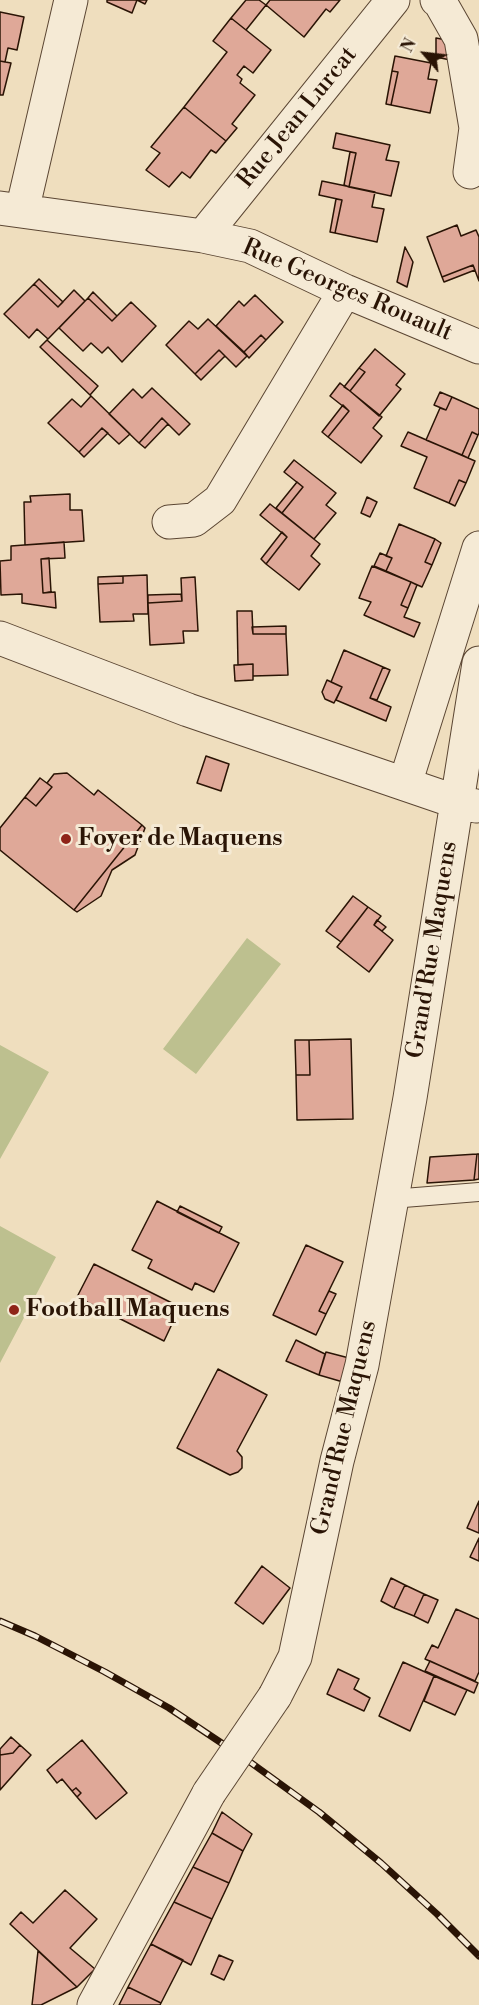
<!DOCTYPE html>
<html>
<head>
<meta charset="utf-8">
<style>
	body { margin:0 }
	#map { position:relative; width:479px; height:2005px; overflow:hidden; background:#efdebe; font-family:"Libre Bodoni",serif }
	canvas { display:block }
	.north { position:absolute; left:395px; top:24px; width:60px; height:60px; -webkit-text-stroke:4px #f5ead5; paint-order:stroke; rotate:298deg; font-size:16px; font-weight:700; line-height:24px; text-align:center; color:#2a1405 }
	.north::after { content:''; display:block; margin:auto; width:21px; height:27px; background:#2a1405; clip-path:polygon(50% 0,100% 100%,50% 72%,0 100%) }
</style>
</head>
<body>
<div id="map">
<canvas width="479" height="2005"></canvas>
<div class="north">N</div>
</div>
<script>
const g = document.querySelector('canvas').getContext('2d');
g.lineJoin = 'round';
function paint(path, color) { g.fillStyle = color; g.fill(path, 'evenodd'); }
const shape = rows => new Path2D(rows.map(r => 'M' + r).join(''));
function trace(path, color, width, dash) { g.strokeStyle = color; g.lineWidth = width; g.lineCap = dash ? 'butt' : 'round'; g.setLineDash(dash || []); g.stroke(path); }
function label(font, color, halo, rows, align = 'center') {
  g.font = font + ' "Libre Bodoni",serif'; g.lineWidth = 6; g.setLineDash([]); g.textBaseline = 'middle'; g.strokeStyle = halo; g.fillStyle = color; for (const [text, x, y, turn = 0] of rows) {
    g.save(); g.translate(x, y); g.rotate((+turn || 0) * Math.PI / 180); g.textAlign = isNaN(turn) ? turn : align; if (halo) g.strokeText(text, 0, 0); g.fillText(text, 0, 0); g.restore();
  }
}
paint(shape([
	[247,938,281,964,196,1074,163,1049],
	[0,1045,49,1072,0,1159],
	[0,1226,56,1257,0,1363]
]), '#bdc08f');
const building = shape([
	[107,0,147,0,145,4,137,0,132,13,107,2,107,0],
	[246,0,259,0,266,5,246,30,231,18,246,0],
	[270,0,340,0,330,12,326,9,304,37,266,5,270,0],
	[0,12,24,17,17,50,8,48,5,62,0,61,0,12],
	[231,18,271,50,253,73,244,66,237,75,242,79,240,83,255,95,232,124,237,128,226,141,184,107,227,52,213,41,231,18],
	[436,38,452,41,455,61,436,57,436,38],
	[395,56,431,63,428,79,437,80,430,113,391,105,398,72,392,71,395,56],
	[0,61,11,63,3,95,0,95,0,61],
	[392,71,398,72,391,105,386,104,392,71],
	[184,107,226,141,216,153,211,150,190,178,182,172,169,187,146,170,160,153,151,147,184,107],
	[336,133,390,145,386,160,399,162,391,196,349,187,356,153,333,148,336,133],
	[350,152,356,153,349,187,344,185,350,152],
	[322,181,375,192,372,207,384,209,377,242,335,233,342,200,319,195,322,181],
	[336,199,342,200,335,233,330,232,336,199],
	[457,225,461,236,476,230,479,237,479,281,473,265,442,277,427,237,457,225],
	[405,247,413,262,407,287,397,282,405,247],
	[473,265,475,270,444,282,442,277,473,265],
	[39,279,63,302,58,307,34,284,39,279],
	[34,284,58,307,74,290,85,301,48,339,37,329,29,338,4,314,34,284],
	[93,292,117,316,112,321,88,298,93,292],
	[255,295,283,322,266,340,261,335,244,352,216,326,239,301,244,306,255,295],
	[88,298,112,321,131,302,156,326,122,362,108,347,102,353,91,343,83,351,59,328,88,298],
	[208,319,247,356,236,367,219,350,195,374,166,345,189,321,198,329,208,319],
	[261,335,266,340,249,358,244,352,261,335],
	[47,340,98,386,90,395,40,347,47,340],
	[375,349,405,374,396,385,401,389,379,416,350,391,365,372,359,368,375,349],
	[219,350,225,356,201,380,195,374,219,350],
	[359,368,365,372,350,391,344,387,359,368],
	[340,383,382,417,373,428,382,436,361,463,328,437,349,411,330,396,340,383],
	[152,388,190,424,179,435,162,418,139,443,109,414,133,389,142,398,152,388],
	[440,392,452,397,446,410,434,405,440,392],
	[91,396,130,434,119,444,102,428,79,452,48,423,72,399,81,407,91,396],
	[452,397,479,409,479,433,478,435,472,432,462,455,426,440,440,408,446,410,452,397],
	[343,405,349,411,328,437,322,432,343,405],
	[162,418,168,424,145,448,139,443,162,418],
	[102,428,108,433,84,457,79,452,102,428],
	[408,432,475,461,466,483,459,480,449,503,414,488,427,457,401,446,408,432],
	[472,432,478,435,468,458,462,455,472,432],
	[294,460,336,493,326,505,336,513,314,539,282,513,303,487,284,472,294,460],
	[459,480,466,483,455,506,449,503,459,480],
	[297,482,303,487,282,513,276,508,297,482],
	[70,494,70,510,82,510,84,541,25,545,24,502,31,502,30,496,70,494],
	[367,497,377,502,370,517,361,513,367,497],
	[270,504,320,544,311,556,320,564,299,590,266,564,287,537,260,515,270,504],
	[399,524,435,539,425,562,432,565,422,587,386,571,392,558,386,556,399,524],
	[282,532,287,537,266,564,261,559,282,532],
	[435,539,441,543,432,565,425,562,435,539],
	[64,542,65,558,41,559,43,593,55,592,56,608,22,603,22,594,1,595,0,561,11,560,11,546,64,542],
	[380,553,392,558,386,571,374,566,380,553],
	[49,558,51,592,43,593,41,559,49,558],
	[372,566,411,582,401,605,408,608,404,617,420,623,414,637,364,615,371,602,359,598,372,566],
	[147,575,148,614,133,614,134,621,100,622,98,584,123,583,123,576,147,575],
	[123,576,123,583,98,584,98,577,123,576],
	[195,577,198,631,183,631,184,643,150,645,148,603,182,601,181,578,195,577],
	[411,582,417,585,408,608,401,605,411,582],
	[181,594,182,601,148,603,148,595,181,594],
	[237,611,252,611,253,634,286,634,288,675,253,676,253,664,238,665,237,611],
	[286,626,286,634,253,634,252,627,286,626],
	[344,650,383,667,370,698,391,707,386,721,336,700,342,687,331,682,344,650],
	[253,664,253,680,235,681,234,665,253,664],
	[383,667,390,670,377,700,370,698,383,667],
	[327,680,342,687,334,703,325,699,322,692,327,680],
	[206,756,229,764,221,791,197,783,206,756],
	[67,773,94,795,98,790,142,825,74,910,0,850,0,828,25,797,36,806,52,787,47,783,54,774,67,773],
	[40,778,52,787,36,806,25,797,40,778],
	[142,825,145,828,135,855,112,870,101,896,77,912,74,910,142,825],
	[353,896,368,907,341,942,326,931,353,896],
	[368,907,381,916,374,925,393,940,369,972,337,947,368,907],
	[377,920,386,927,382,931,374,925,377,920],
	[351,1039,353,1119,297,1120,296,1075,310,1075,309,1040,351,1039],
	[295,1040,309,1040,310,1075,296,1075,295,1040],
	[477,1154,479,1154,479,1179,474,1180,477,1154],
	[477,1154,474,1180,427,1183,430,1157,477,1154],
	[157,1201,239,1243,214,1292,195,1283,192,1290,148,1268,152,1260,132,1250,157,1201],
	[180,1206,222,1227,219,1233,177,1212,180,1206],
	[306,1245,343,1262,319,1311,326,1314,316,1335,273,1315,306,1245],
	[94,1264,180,1307,164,1341,77,1297,94,1264],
	[329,1291,336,1294,326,1314,319,1311,329,1291],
	[296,1340,325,1354,319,1375,286,1361,296,1340],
	[326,1352,349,1358,343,1382,319,1375,326,1352],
	[218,1369,267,1395,237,1451,242,1457,242,1468,238,1472,230,1475,177,1448,218,1369],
	[479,1501,479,1533,467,1528,479,1501],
	[479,1538,479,1561,470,1557,479,1538],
	[262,1566,290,1588,263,1624,235,1603,262,1566],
	[391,1578,405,1585,394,1608,381,1601,391,1578],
	[405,1585,424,1594,414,1616,394,1608,405,1585],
	[424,1594,438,1600,428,1623,414,1616,424,1594],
	[456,1609,479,1619,479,1672,475,1681,425,1659,432,1645,438,1648,456,1609],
	[430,1661,478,1683,474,1693,425,1671,430,1661],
	[403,1662,434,1676,410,1731,379,1716,403,1662],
	[338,1669,359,1679,354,1689,370,1698,364,1711,327,1694,338,1669],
	[434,1676,467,1690,455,1715,424,1701,434,1676],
	[11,1737,20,1745,13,1753,0,1755,0,1749,11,1737],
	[82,1740,127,1793,96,1819,77,1797,81,1793,76,1788,72,1791,62,1779,57,1783,47,1770,82,1740],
	[20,1745,31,1755,0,1790,0,1755,13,1753,20,1745],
	[76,1788,81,1793,77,1797,72,1791,76,1788],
	[222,1812,252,1834,243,1851,212,1833,222,1812],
	[212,1833,243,1851,229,1883,193,1867,212,1833],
	[193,1867,229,1883,212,1919,174,1902,193,1867],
	[65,1890,97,1919,70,1948,95,1969,77,1987,10,1924,21,1912,33,1923,65,1890],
	[174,1902,212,1919,191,1965,151,1944,174,1902],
	[151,1944,183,1960,161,2003,128,1987,151,1944],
	[38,1951,77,1987,41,2005,32,2005,38,1951],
	[219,1955,233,1961,224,1980,211,1974,219,1955],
	[128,1987,161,2003,160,2005,119,2005,128,1987]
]);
paint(building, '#dfa898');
trace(building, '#2a1405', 1.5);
const lane = shape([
	[391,1199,479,1192]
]);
const street = shape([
	[437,0,440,2,461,39,476,128,470,172],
	[0,208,203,236,250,246,345,291,479,347],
	[22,211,71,0],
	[203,236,393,0],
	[169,522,194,520,220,500,345,291],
	[0,638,188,710,457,802,476,806],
	[405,784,479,548],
	[275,1696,295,1657,337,1461,362,1365,410,1098,479,663],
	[94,2005,209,1793]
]);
trace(lane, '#5b4633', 20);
trace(street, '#5b4633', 35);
trace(lane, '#f5ead5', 18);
trace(street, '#f5ead5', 33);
const rail = shape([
	[0,1621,35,1636,105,1672,169,1708,250,1762,319,1812,381,1863,437,1914,479,1956]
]);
trace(rail, '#2a1405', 7);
trace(rail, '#f5ead5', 4.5, [14]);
const streetBridge = shape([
	[209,1793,275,1696]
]);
trace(streetBridge, '#5b4633', 35, []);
trace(streetBridge, '#f5ead5', 33);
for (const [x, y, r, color] of [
	[66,839,6,"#8f2418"],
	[14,1310,6,"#8f2418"]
]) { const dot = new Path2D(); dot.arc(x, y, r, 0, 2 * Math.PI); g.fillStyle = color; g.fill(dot); trace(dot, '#f5ead5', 2); }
label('24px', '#2a1405', '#f5ead5', [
	["Rue Jean Lurcat",298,118,-51],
	["Rue Georges Rouault",347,291,23],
	["Grand'Rue Maquens",433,950,-81],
	["Grand'Rue Maquens",345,1428,-77]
]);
label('bold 24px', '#2a1405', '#f5ead5', [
	["Foyer de Maquens",78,839],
	["Football Maquens",26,1310]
], 'left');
</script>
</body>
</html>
